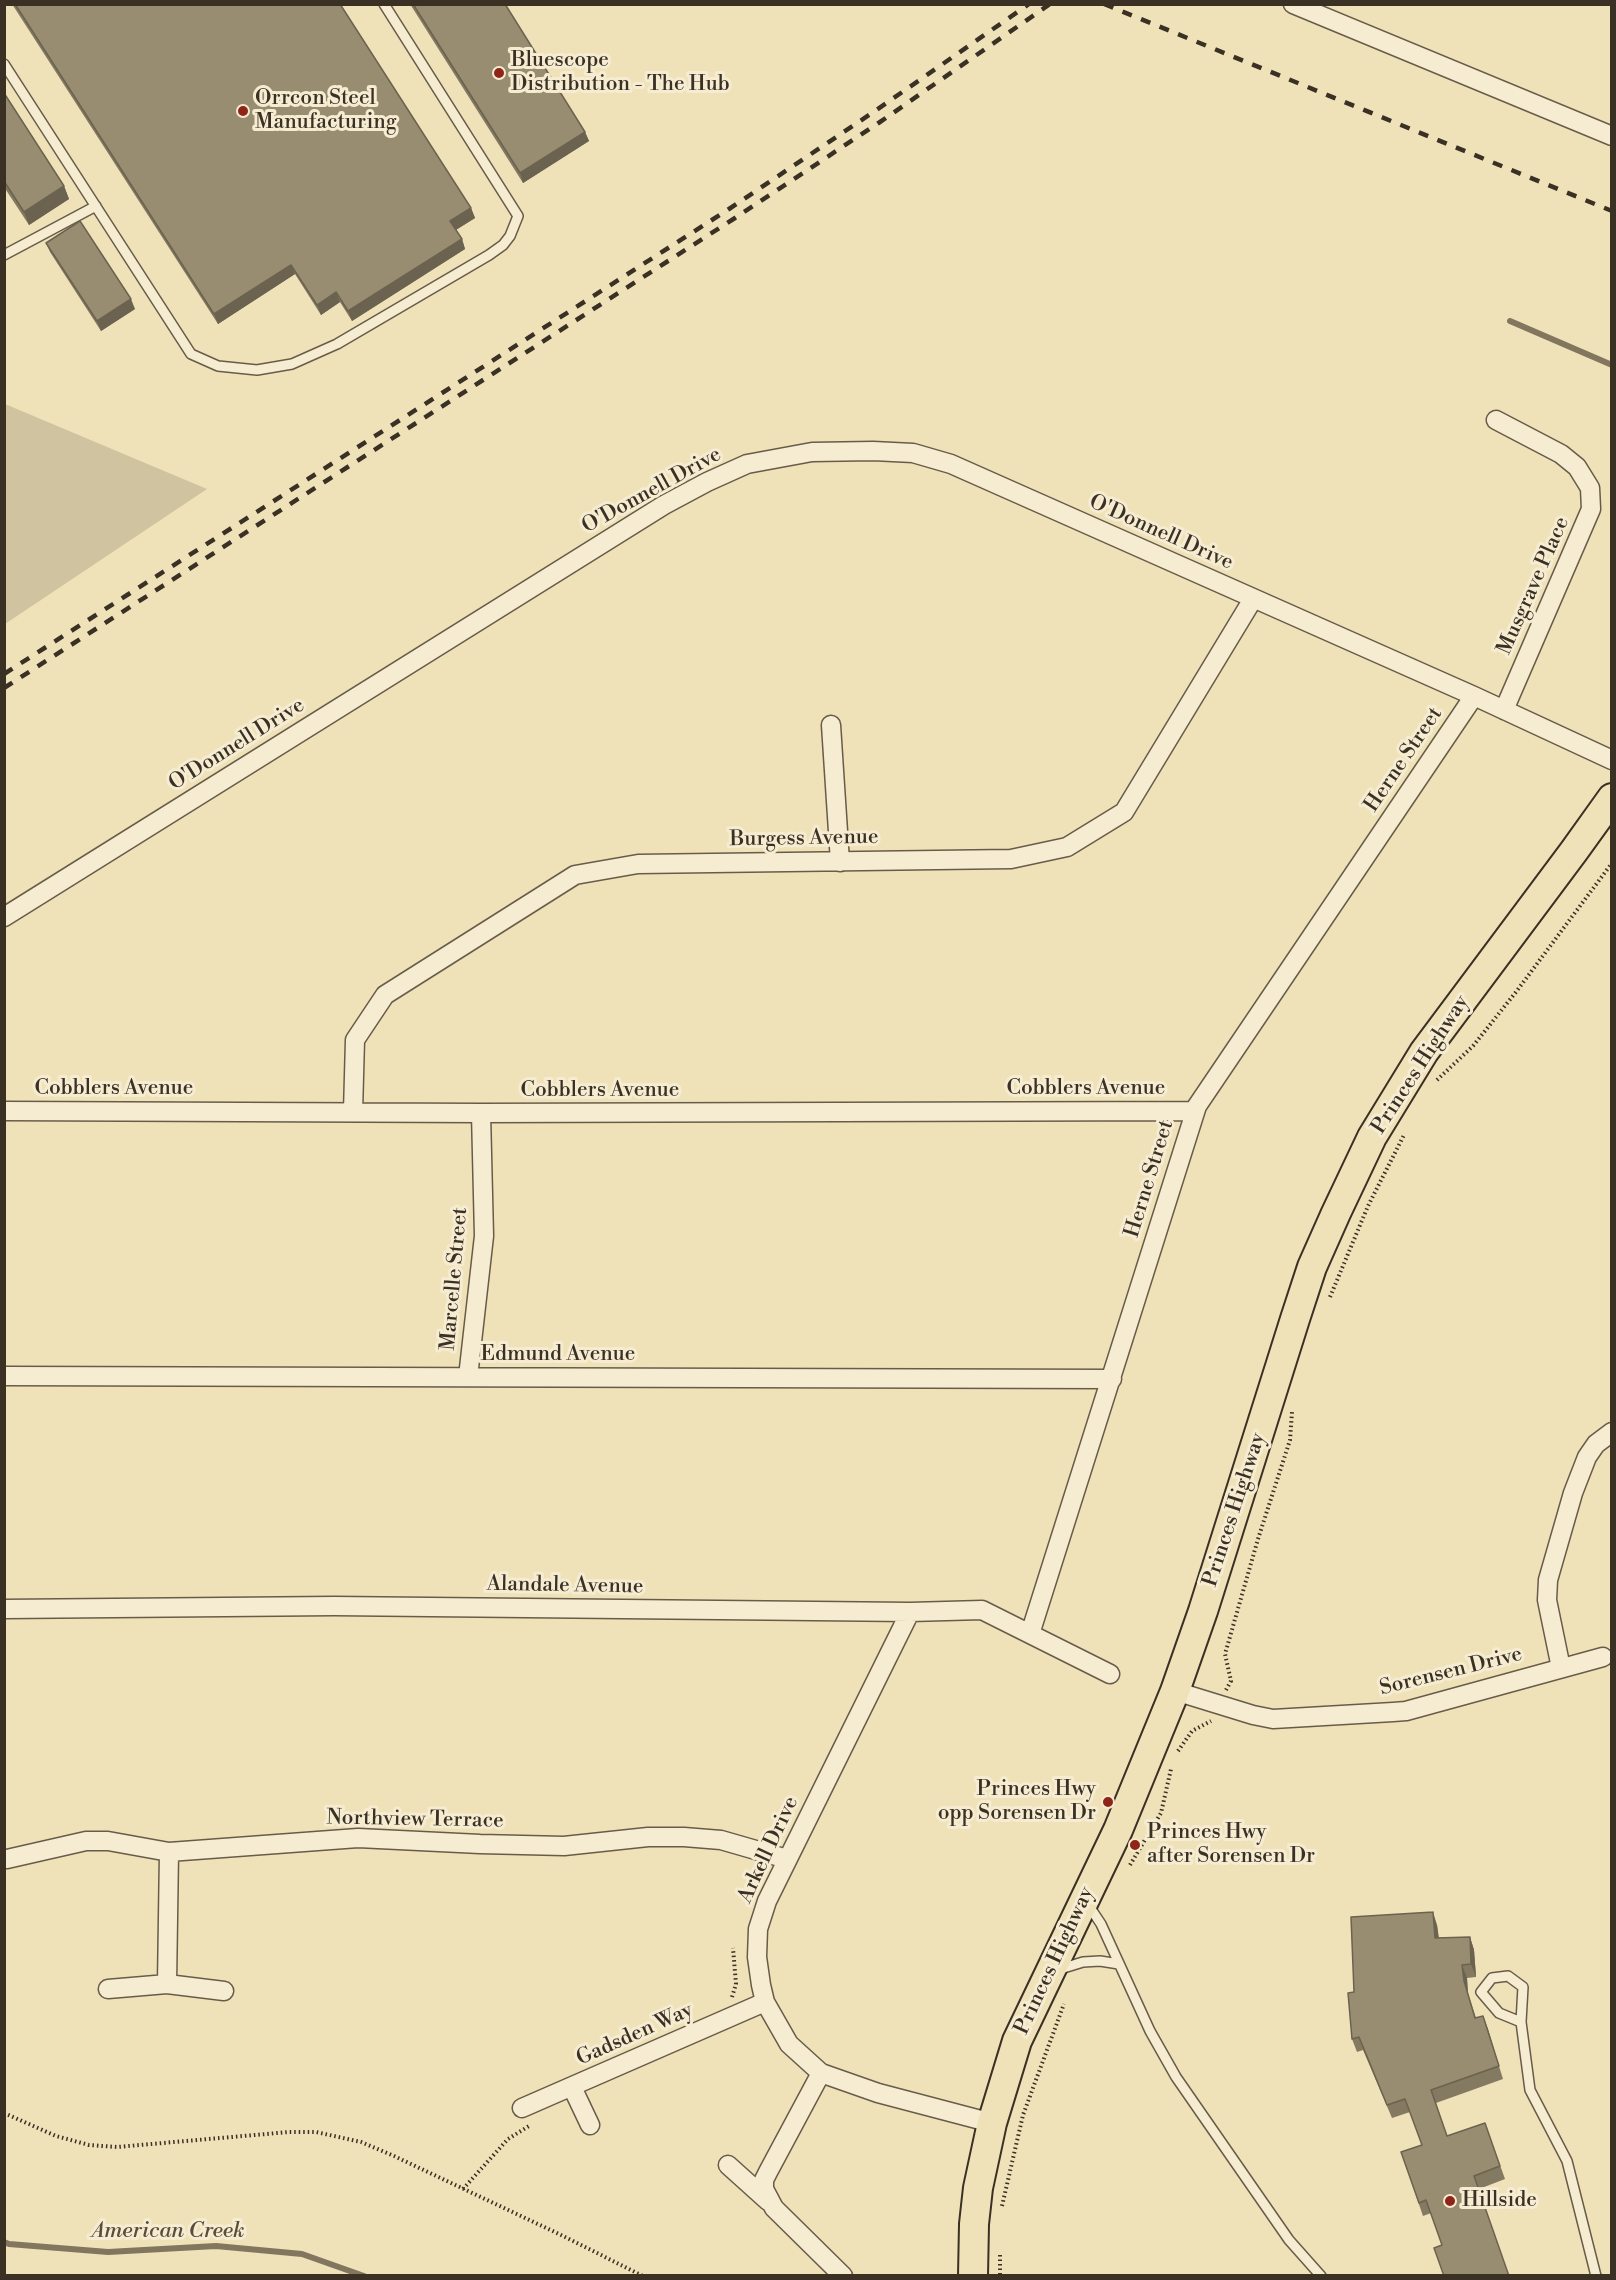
<!DOCTYPE html>
<html>
<head>
<meta charset="utf-8">
<style>
	body { margin:0 }
	#map { position:relative; width:1616px; height:2280px; overflow:hidden; background:#efe2b9; font-family:"Libre Bodoni",serif }
	canvas { display:block }
	.frame { position:absolute; inset:0; border:6px solid #3b3024; pointer-events:none }
</style>
</head>
<body>
<div id="map">
<canvas width="1616" height="2280"></canvas>
<div class="frame"></div>
</div>
<script>
const g = document.querySelector('canvas').getContext('2d');
g.lineJoin = 'round';
function paint(path, color) { g.fillStyle = color; g.fill(path, 'evenodd'); }
const shape = rows => new Path2D(rows.map(r => 'M' + r).join(''));
function trace(path, color, width, dash) { g.strokeStyle = color; g.lineWidth = width; g.lineCap = dash ? 'butt' : 'round'; g.setLineDash(dash || []); g.stroke(path); }
function label(font, color, halo, rows, align = 'center') {
  g.font = font + ' "Libre Bodoni",serif'; g.lineWidth = 6; g.setLineDash([]); g.textBaseline = 'middle'; g.strokeStyle = halo; g.fillStyle = color; for (const [text, x, y, turn = 0] of rows) {
    g.save(); g.translate(x, y); g.rotate((+turn || 0) * Math.PI / 180); g.textAlign = isNaN(turn) ? turn : align; if (halo) g.strokeText(text, 0, 0); g.fillText(text, 0, 0); g.restore();
  }
}
paint(shape([
	[5,404,207,489,5,624]
]), '#d0c4a0');
trace(shape([
	[1510,321,1612,365],
	[4,2242,9,2244,108,2252,216,2246,302,2254,364,2276]
]), '#82765f', 6);
const lane = shape([
	[4,64,191,354,218,366,257,370,292,364,337,344,489,255,503,245,510,236,518,216,384,4],
	[4,255,96,206],
	[1087,1903,1101,1924,1150,2031,1176,2077,1289,2240,1321,2276],
	[1057,1970,1083,1962,1100,1961,1119,1964],
	[1521,2022,1499,2013,1481,1992,1492,1978,1508,1976,1523,1987,1521,2022,1530,2090,1567,2161,1596,2276]
]);
const street = shape([
	[1293,4,1612,136],
	[1496,420,1561,454,1577,467,1590,488,1591,509,1504,710],
	[831,725,840,862],
	[4,917,664,505,707,482,747,464,812,452,873,451,913,453,951,464,1474,696,1612,760],
	[4,1111,481,1113,1195,1111],
	[353,1112,355,1040,385,995,575,875,638,864,1011,859,1067,847,1124,812,1253,599],
	[4,1376,1112,1379],
	[468,1377,484,1236,481,1113],
	[4,1609,334,1606,910,1612,982,1610,1110,1674],
	[910,1612,767,1901,758,1929,757,1957,761,1985,765,2002,789,2044,821,2073,878,2093,992,2123],
	[1030,1634,1197,1106,1474,696],
	[1561,1668,1547,1600,1548,1580,1573,1493,1587,1457,1596,1444,1612,1432],
	[1175,1691,1253,1715,1273,1719,1393,1712,1406,1711,1603,1657],
	[7,1859,86,1841,108,1841,169,1852,358,1838,480,1844,564,1846,648,1837,684,1837,721,1840,787,1859],
	[167,1984,224,1991],
	[108,1989,167,1984,169,1852],
	[821,2073,768,2172,764,2180,764,2189,774,2208,843,2276],
	[572,2087,590,2125],
	[522,2108,765,2002],
	[728,2165,768,2201]
]);
const primary = shape([
	[973,2276,974,2224,978,2188,992,2123,1017,2041,1118,1830,1175,1691,1203,1611,1295,1319,1312,1267,1336,1213,1372,1137,1424,1052,1574,851,1612,798]
]);
trace(lane, '#685c49', 12);
trace(street, '#685c49', 21);
trace(primary, '#3b3024', 32);
trace(shape([
	[1437,1080,1473,1046,1516,992,1612,863],
	[1330,1297,1368,1206,1404,1135],
	[1226,1690,1231,1681,1225,1654,1258,1539,1290,1440,1292,1412],
	[1178,1751,1192,1731,1211,1721],
	[1130,1865,1161,1813,1171,1769],
	[732,1997,736,1984,733,1948],
	[4,2113,56,2136,89,2145,117,2147,289,2132,316,2132,361,2142,394,2156,559,2234,643,2276],
	[463,2189,508,2139,529,2126],
	[1002,2206,1023,2115,1064,2004],
	[1000,2255,1000,2276]
]), '#3b3024', 4, [1.5, 3]);
trace(lane, '#f5ecd2', 9);
trace(street, '#f5ecd2', 18);
trace(primary, '#efe2b9', 28);
trace(shape([
	[1104,4,1612,211],
	[4,674,729,209,875,111,1029,4],
	[4,688,735,218,880,122,1050,4]
]), '#3b3024', 4.5, [10, 10]);
paint(shape([
	[12,4,340,4,471,208,475,218,456,230,462,239,465,249,352,321,340,302,321,315,295,274,218,324],
	[410,4,505,4,585,132,589,141,523,183],
	[4,93,64,186,69,199,29,225,4,187],
	[46,243,135,309,101,331,50,252],
	[1437,1925,1439,1938,1470,1937,1474,1950,1476,1977,1467,1978,1468,1994,1476,2018,1483,2016,1503,2079,1436,2103,1447,2136,1485,2123,1505,2179,1479,2189,1442,2245,1431,2213,1423,2216,1401,2152,1422,2145,1410,2112,1392,2118,1363,2050,1357,2052,1352,2039,1354,1992]
]), '#847961');
paint(shape([
	[585,132,589,141,523,183,520,173],
	[64,186,69,199,29,225,24,212],
	[471,208,475,218,454,231,450,221],
	[462,239,465,249,352,321,348,311],
	[291,265,295,274,218,324,214,314],
	[336,292,340,302,321,315,317,305],
	[131,299,135,309,101,331,97,321],
	[1433,1912,1437,1925,1440,1951,1435,1938],
	[1470,1937,1474,1950,1476,1977,1471,1964],
	[1462,1965,1467,1978,1468,1994,1480,2031,1464,1981],
	[1483,2016,1488,2029,1503,2079,1499,2066]
]), '#6b634f');
const building = shape([
	[15,4,340,4,471,208,450,221,462,239,348,311,336,292,317,305,291,265,214,314,15,4],
	[413,4,505,4,585,132,520,173,413,4],
	[4,93,64,186,24,212,4,181,4,93],
	[80,221,131,299,97,321,46,243,80,221],
	[1433,1912,1435,1938,1470,1937,1471,1964,1462,1965,1464,1981,1475,2018,1483,2016,1499,2066,1431,2090,1447,2136,1485,2123,1500,2166,1474,2176,1509,2276,1444,2276,1434,2248,1442,2245,1426,2200,1419,2203,1401,2152,1422,2145,1405,2099,1387,2105,1359,2037,1352,2039,1348,1993,1354,1992,1351,1917,1433,1912]
]);
paint(building, '#998d71');
trace(building, '#6b634f', 1.5);
for (const [x, y, r, color] of [
	[499,73,6,"#8f2418"],
	[243,111,6,"#8f2418"],
	[1108,1802,6,"#8f2418"],
	[1135,1845,6,"#8f2418"],
	[1450,2201,6,"#8f2418"]
]) { const dot = new Path2D(); dot.arc(x, y, r, 0, 2 * Math.PI); g.fillStyle = color; g.fill(dot); trace(dot, '#f5ecd2', 2); }
label('21px', '#3b3024', '#f5ecd2', [
	["Bluescope",511,61],
	["Distribution - The Hub",511,85],
	["Orrcon Steel",255,99],
	["Manufacturing",255,123],
	["Princes Hwy",1096,1790,"right"],
	["opp Sorensen Dr",1096,1814,"right"],
	["Princes Hwy",1147,1833],
	["after Sorensen Dr",1147,1857],
	["Hillside",1462,2201]
], 'left');
label('21px', '#3b3024', '#f5ecd2', [
	["O'Donnell Drive",652,491,-29],
	["O'Donnell Drive",1161,533,24],
	["Musgrave Place",1534,586,-66],
	["O'Donnell Drive",237,745,-32],
	["Herne Street",1404,760,-56],
	["Burgess Avenue",804,839,-1],
	["Princes Highway",1421,1065,-57],
	["Cobblers Avenue",114,1089],
	["Cobblers Avenue",1086,1089],
	["Cobblers Avenue",600,1091],
	["Herne Street",1150,1179,-73],
	["Marcelle Street",455,1279,-85],
	["Edmund Avenue",558,1355],
	["Princes Highway",1235,1510,-72],
	["Alandale Avenue",565,1586,1],
	["Sorensen Drive",1451,1672,-14],
	["Northview Terrace",415,1820,1],
	["Arkell Drive",769,1850,-65],
	["Princes Highway",1055,1961,-65],
	["Gadsden Way",635,2035,-24]
]);
label('italic 22px', '#594d3c', '#f5ecd2', [
	["American Creek",168,2232]
]);
</script>
</body>
</html>
